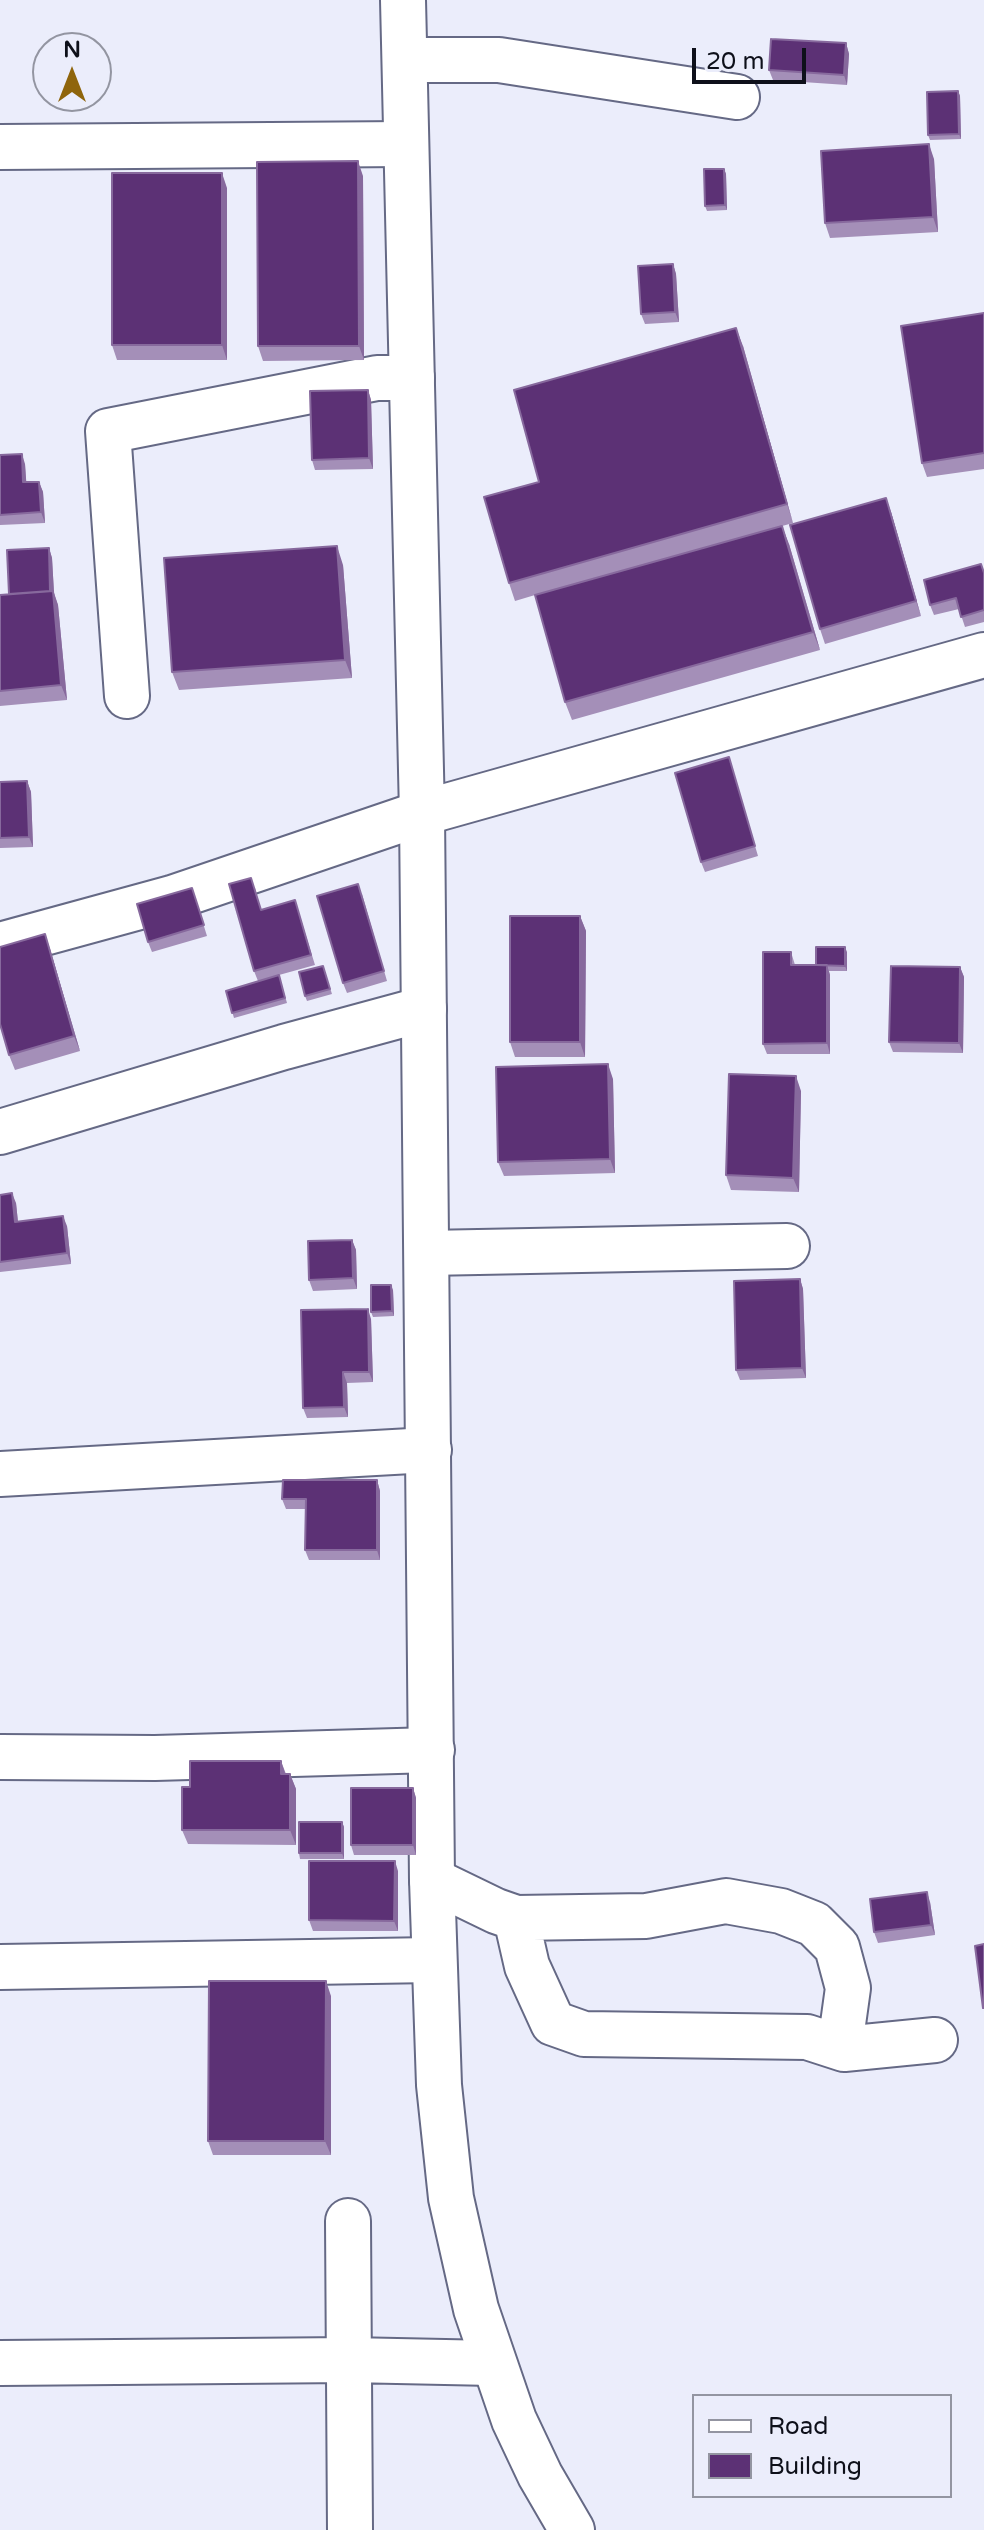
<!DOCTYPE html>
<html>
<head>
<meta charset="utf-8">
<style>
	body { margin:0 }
	#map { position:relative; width:984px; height:2530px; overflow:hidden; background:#ebedfb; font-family:"Varela Round",sans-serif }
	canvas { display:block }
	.legend { position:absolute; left:692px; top:2394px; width:260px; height:104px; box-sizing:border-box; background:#ebedfb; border:2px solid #9395a1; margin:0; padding:10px 14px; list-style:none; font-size:24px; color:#0e101a }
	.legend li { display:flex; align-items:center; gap:16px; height:40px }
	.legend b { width:40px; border:2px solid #9395a1 }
	.north { position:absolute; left:32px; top:32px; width:80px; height:80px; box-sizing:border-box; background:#ebedfb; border:2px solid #9395a1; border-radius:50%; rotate:0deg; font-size:22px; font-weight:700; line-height:32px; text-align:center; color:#0e101a }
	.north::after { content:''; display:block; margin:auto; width:28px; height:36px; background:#8f650c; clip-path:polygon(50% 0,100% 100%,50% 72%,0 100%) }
	.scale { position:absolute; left:692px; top:48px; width:114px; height:36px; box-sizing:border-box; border:4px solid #0e101a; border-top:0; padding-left:10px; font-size:24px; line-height:28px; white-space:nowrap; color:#0e101a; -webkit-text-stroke:6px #ebedfb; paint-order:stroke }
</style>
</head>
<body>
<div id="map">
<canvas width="984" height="2530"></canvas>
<ul class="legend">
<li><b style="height:10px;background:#fff"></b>Road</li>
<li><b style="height:22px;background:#5c3175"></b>Building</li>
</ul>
<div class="north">N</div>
<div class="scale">20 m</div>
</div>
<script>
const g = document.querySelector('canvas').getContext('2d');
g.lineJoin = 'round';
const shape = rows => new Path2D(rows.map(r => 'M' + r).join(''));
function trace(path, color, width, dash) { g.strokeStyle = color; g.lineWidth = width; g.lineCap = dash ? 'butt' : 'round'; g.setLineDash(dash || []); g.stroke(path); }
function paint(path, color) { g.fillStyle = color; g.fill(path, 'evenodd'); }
const street = shape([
	[405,60,499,60,737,97],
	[0,147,406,144],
	[127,696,108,431,377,378,412,378],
	[0,945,172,898,422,813,984,655],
	[0,1132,284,1047,424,1009],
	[427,1253,787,1246],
	[0,1474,429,1450],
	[0,1757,155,1758,432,1750],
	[432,1880,496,1911,516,1918,646,1916,726,1901,781,1911,814,1924,837,1947,848,1988,843,2024,844,2049],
	[516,1918,527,1966,553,2023,584,2034,807,2037,844,2049,935,2040],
	[0,1967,433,1960],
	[348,2221,350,2530],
	[0,2363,349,2360,493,2363]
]);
const secondary = shape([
	[403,0,422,813,432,1880,439,2085,451,2198,476,2309,514,2420,540,2475,572,2530]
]);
trace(street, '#656985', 48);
trace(secondary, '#656985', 48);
trace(street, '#fff', 44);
trace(secondary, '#fff', 44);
paint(shape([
	[846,43,849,54,847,85,773,80,769,70],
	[958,91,960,96,961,139,930,140,928,135],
	[934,159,938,232,830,238,825,223],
	[724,169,726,174,727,210,707,211,705,206],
	[363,176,364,360,263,361,258,346],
	[227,188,227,360,117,360,112,345],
	[673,264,676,274,679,322,645,324,641,314],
	[984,313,984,469,927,477,922,463],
	[743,346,793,523,713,545,789,544,820,650,572,720,565,702,535,595,515,601,509,583,539,482],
	[368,390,371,400,373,469,315,470,312,460],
	[0,455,25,464,26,482,39,482,43,492,45,523,0,525],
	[891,512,921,616,825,644,820,629],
	[49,548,52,558,54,593,58,605,67,700,0,706,0,595,10,595],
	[343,565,352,678,179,690,172,672],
	[984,571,984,622,965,627,959,609,934,615,930,605],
	[732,768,758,856,705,872,701,862],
	[27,781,31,792,33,847,0,848,0,782],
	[192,888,207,936,152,952,148,942],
	[255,888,261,910,295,900,315,965,279,975,287,1003,234,1018,226,991,258,981,254,971],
	[362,894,387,981,347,993,343,983],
	[580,916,586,931,585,1057,515,1057,510,1042],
	[50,949,80,1051,15,1070,9,1055],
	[791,952,795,965,816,965,847,952,847,971,829,971,830,975,830,1054,767,1054,763,1044],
	[323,966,332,994,307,1001,305,996],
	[960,967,964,977,963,1053,893,1052,889,1042],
	[613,1079,615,1173,504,1176,498,1162],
	[801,1091,799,1192,731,1190,726,1175],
	[0,1195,16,1203,18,1222,67,1226,71,1264,0,1272],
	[352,1240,356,1250,357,1289,313,1291,309,1280],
	[800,1279,803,1289,806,1378,740,1380,736,1370],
	[393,1290,394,1316,373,1317,371,1312],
	[371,1319,373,1382,347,1383,348,1417,307,1418,303,1408],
	[377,1480,380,1491,380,1560,309,1560,305,1550,306,1509,286,1509,282,1499],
	[281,1761,286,1774,290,1774,296,1789,296,1845,188,1844,182,1830,190,1787],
	[413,1788,416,1798,416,1855,354,1855,351,1845],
	[342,1822,344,1827,344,1859,300,1859,299,1853],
	[398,1871,398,1931,313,1931,309,1920],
	[930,1902,935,1935,878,1943,874,1932],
	[331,1996,331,2155,213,2155,208,2141]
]), '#a48fb8');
paint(shape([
	[846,43,849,54,847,85,844,75],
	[958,91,960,96,961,139,959,134],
	[929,144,934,159,938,232,933,217],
	[358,161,363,176,364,360,359,346],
	[724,169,726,174,727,210,725,205],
	[222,173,227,188,227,360,222,345],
	[673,264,676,274,679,322,675,312],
	[736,328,743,346,793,523,787,504],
	[368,390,371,400,373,469,369,458],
	[22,454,25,464,27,492,23,482],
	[39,482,43,492,45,523,41,512],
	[886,498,891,512,921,616,916,601],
	[782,526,789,544,820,650,813,632],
	[337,546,343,565,352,678,345,660],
	[49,548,52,558,54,593,58,605,67,700,61,685,50,592],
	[27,781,31,792,33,847,29,837],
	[580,916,586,931,585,1057,580,1042],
	[45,934,50,949,80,1051,74,1036],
	[845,947,847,952,847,971,845,966],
	[827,965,830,975,830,1054,827,1043],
	[960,967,964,977,963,1053,959,1043],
	[608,1064,613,1079,615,1173,610,1159],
	[796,1076,801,1091,799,1192,793,1178],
	[12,1193,16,1203,19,1232,15,1222],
	[63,1216,67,1226,71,1264,67,1253],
	[352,1240,356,1250,357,1289,353,1278],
	[800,1279,803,1289,806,1378,802,1368],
	[391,1285,393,1290,394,1316,392,1311],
	[368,1309,371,1319,373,1382,369,1372],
	[343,1372,347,1383,348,1417,344,1407],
	[377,1480,380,1491,380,1560,377,1550],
	[281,1761,286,1776,281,1774],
	[290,1774,296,1789,296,1845,290,1830],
	[413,1788,416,1798,416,1855,413,1845],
	[342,1822,344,1827,344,1859,342,1853],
	[395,1861,398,1871,398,1931,394,1921],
	[927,1892,930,1902,935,1935,931,1925],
	[326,1981,331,1996,331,2155,325,2141]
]), '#87699d');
const building = shape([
	[771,39,846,43,844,75,769,70,771,39],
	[958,91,959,134,928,135,927,92,958,91],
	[929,144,933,217,825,223,821,151,929,144],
	[358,161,359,346,258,346,257,162,358,161],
	[704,169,724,169,725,205,705,206,704,169],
	[112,173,222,173,222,345,112,345,112,173],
	[673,264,675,312,641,314,638,266,673,264],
	[984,313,984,453,922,463,901,326,984,313],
	[736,328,787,504,509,583,484,497,539,482,514,390,736,328],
	[368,390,369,458,312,460,310,391,368,390],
	[22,454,23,482,39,482,41,512,0,515,0,455,22,454],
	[886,498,916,601,820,629,790,525,886,498],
	[782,526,813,632,565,702,535,595,782,526],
	[337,546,345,660,172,672,164,558,337,546],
	[49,548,50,591,9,594,7,550,49,548],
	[981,564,984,573,984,610,961,617,956,598,930,605,924,580,981,564],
	[53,591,61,685,0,691,0,595,53,591],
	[729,757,755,846,701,862,675,773,729,757],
	[27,781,29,837,0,838,0,782,27,781],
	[251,878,261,910,295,900,311,955,254,971,229,884,251,878],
	[358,884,384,971,343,983,317,896,358,884],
	[192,888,204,925,148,942,137,904,192,888],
	[510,916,580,916,580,1042,510,1042,510,916],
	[45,934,74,1036,9,1055,0,1024,0,947,45,934],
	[816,947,845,947,845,966,816,965,816,947],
	[763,952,791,952,791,965,827,965,827,1043,763,1044,763,952],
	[323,966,330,989,305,996,299,972,323,966],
	[891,966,960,967,959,1043,889,1042,891,966],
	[279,975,285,998,232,1013,226,991,279,975],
	[608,1064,610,1159,498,1162,496,1067,608,1064],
	[729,1074,796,1076,793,1178,726,1175,729,1074],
	[12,1193,15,1222,63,1216,67,1253,0,1262,0,1195,12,1193],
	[352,1240,353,1278,309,1280,308,1241,352,1240],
	[800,1279,802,1368,736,1370,734,1281,800,1279],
	[371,1285,391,1285,392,1311,371,1312,371,1285],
	[368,1309,369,1372,343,1372,344,1407,303,1408,301,1310,368,1309],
	[283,1480,377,1480,377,1550,305,1550,306,1499,282,1499,283,1480],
	[190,1761,281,1761,281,1774,290,1774,290,1830,182,1830,182,1787,190,1787,190,1761],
	[351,1788,413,1788,413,1845,351,1845,351,1788],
	[299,1822,342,1822,342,1853,299,1853,299,1822],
	[309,1861,395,1861,394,1921,309,1920,309,1861],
	[927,1892,931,1925,874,1932,870,1899,927,1892],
	[984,1944,984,2008,983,2008,975,1946,984,1944],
	[209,1981,326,1981,325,2141,208,2141,209,1981]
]);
paint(building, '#5c3175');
trace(building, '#87699d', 2);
</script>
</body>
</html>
